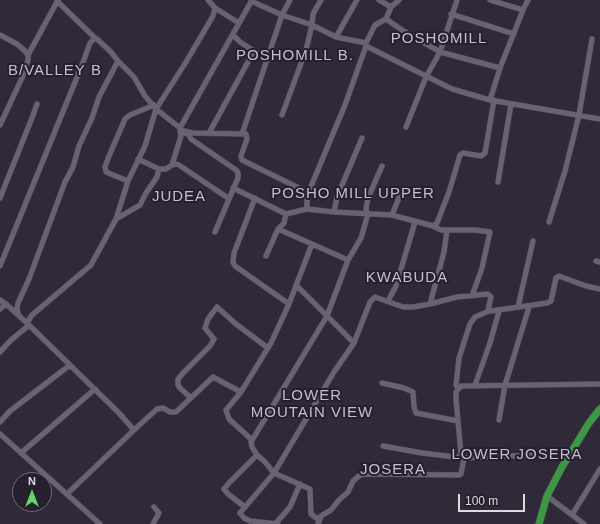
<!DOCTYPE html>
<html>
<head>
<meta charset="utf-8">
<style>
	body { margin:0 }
	#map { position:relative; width:600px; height:524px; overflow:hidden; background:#302937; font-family:Helvetica,sans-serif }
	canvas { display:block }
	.north { position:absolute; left:12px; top:472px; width:40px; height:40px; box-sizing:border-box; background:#261f2d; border:1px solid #706976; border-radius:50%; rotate:0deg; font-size:11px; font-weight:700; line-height:16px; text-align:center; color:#ded9e3 }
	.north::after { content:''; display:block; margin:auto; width:14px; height:18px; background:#61d56a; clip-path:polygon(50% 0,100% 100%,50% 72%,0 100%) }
	.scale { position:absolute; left:458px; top:494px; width:67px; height:18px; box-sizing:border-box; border:2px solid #ded9e3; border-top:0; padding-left:5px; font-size:12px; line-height:14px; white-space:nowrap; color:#ded9e3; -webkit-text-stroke:3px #261f2d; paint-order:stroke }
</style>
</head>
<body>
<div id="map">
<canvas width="600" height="524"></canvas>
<div class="north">N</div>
<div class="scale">100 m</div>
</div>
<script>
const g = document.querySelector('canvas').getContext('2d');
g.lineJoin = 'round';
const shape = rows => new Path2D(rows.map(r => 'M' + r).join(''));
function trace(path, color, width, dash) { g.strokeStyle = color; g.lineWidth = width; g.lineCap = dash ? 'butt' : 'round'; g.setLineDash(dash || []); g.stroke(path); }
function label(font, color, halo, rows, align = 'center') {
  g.font = font + ' Helvetica,sans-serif'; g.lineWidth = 4; g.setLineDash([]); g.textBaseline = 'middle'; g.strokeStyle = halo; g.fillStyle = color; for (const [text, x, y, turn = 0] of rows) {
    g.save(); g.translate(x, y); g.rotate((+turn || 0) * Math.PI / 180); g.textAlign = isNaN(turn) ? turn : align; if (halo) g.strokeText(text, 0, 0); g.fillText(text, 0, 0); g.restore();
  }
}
const minor = shape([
	[208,0,215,8,239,23],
	[379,0,391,7],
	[490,0,523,10,528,0],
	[57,1,95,38],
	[251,1,282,15,312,25,336,37,366,43],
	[451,14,514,34],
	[386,19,402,30,440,52,500,68],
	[0,35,17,44,24,50,28,55,28,60,22,78,0,125],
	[233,35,240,42,254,51,268,56],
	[336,37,357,0],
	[366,46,452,89,490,100,600,119],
	[28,55,58,0],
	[490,100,500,68,523,10],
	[282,115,306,50,312,25,313,14,321,0],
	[406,127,426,77,440,52,457,0],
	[180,128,252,0],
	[185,133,189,135,191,139,236,170,238,173,238,178,215,232],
	[209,133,254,51],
	[242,134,282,15,290,0],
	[138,159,159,169,166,169,172,165,176,164,179,165,228,198],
	[172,165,181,136,180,130],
	[128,181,106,172,105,167,109,156,125,119,130,115,154,105],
	[498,182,511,104],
	[233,188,286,214,307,209,334,212,392,215,433,226,437,223,449,192,460,155,463,153,481,156,485,153,494,100],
	[0,198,32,118,37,104],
	[255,198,234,253,233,262,235,266,289,304],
	[307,209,307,196,345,105,366,46,366,43,375,25,386,19,391,7,399,0],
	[334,212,337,197,362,138],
	[392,215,402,190],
	[116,219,140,205,146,193,157,177,159,169],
	[549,222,565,171,579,115,592,39],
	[433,226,441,230,475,230,490,232,482,268,472,296],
	[278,229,348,260],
	[266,256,278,229,284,223,286,214],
	[596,261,600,262],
	[0,266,82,65,90,43,95,38,97,39,111,52,118,61,134,77,145,96,156,109,180,128,180,130,193,133,246,134,247,139,241,156,242,160,309,193],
	[296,285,354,343],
	[0,300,6,304,28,324,119,413,134,430,157,409,163,408,170,412,176,412,213,377,241,392],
	[388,301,396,286,415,222],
	[430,304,444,252,447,230],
	[518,307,533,241],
	[0,309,6,304],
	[18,313,17,308,18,303,29,279,65,182,73,167,79,146,92,118,99,97,118,61],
	[0,352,11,340,28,326,28,321,32,315,91,265,116,219,128,181,145,146,156,109,186,62,213,16,215,8],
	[382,383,404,388,413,392,414,407,416,413,458,421],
	[475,385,490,343,499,311],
	[458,389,456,385,459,358,470,324,475,317,489,311],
	[191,398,180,388,178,385,178,379,184,372,210,346,214,339,205,328,208,319,217,307,236,324,268,348],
	[499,420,505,385,529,307],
	[0,422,10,411,70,365],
	[0,434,100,524],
	[252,440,229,419,226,410,241,392,271,343,289,304,312,244],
	[383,446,422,453,464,458,557,454,569,454],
	[21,453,95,389],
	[67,494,134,430],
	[547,496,584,524],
	[245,507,228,494,224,489,229,483,257,455],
	[572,515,600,469],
	[319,520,311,514,310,489,274,473,334,372,354,343,370,302,375,297,403,307,413,307,430,304,457,297,488,294,491,297,488,310,491,311,547,303,551,301,556,278,559,276,586,286,600,289],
	[276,523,290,507,300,484],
	[153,524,159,513,154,507],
	[278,524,250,521,244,518,240,513,274,473,265,462,257,455,252,447,251,442,327,316,348,260,361,238,368,214,366,209,368,198,382,166],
	[318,524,321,516,331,510,339,500,348,492,353,481,360,475,367,474,459,475,461,474,464,458,461,454,456,399,456,392,461,386,600,384]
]);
const highway = shape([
	[539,524,547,496,562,467,589,423,600,409]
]);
trace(minor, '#4b4551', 6);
trace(highway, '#4b4551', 8);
trace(minor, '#6a6272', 5);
trace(highway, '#3c9845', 7);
g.letterSpacing = '1px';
label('15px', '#c6bccf', '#261f2d', [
	["POSHOMILL",439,39],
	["POSHOMILL B.",295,56],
	["B/VALLEY B",55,71],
	["POSHO MILL UPPER",353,194],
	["JUDEA",179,197],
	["KWABUDA",407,278],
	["LOWER",312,396],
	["MOUTAIN VIEW",312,413],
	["LOWER JOSERA",517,455],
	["JOSERA",393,470]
]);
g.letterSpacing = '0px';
</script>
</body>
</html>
